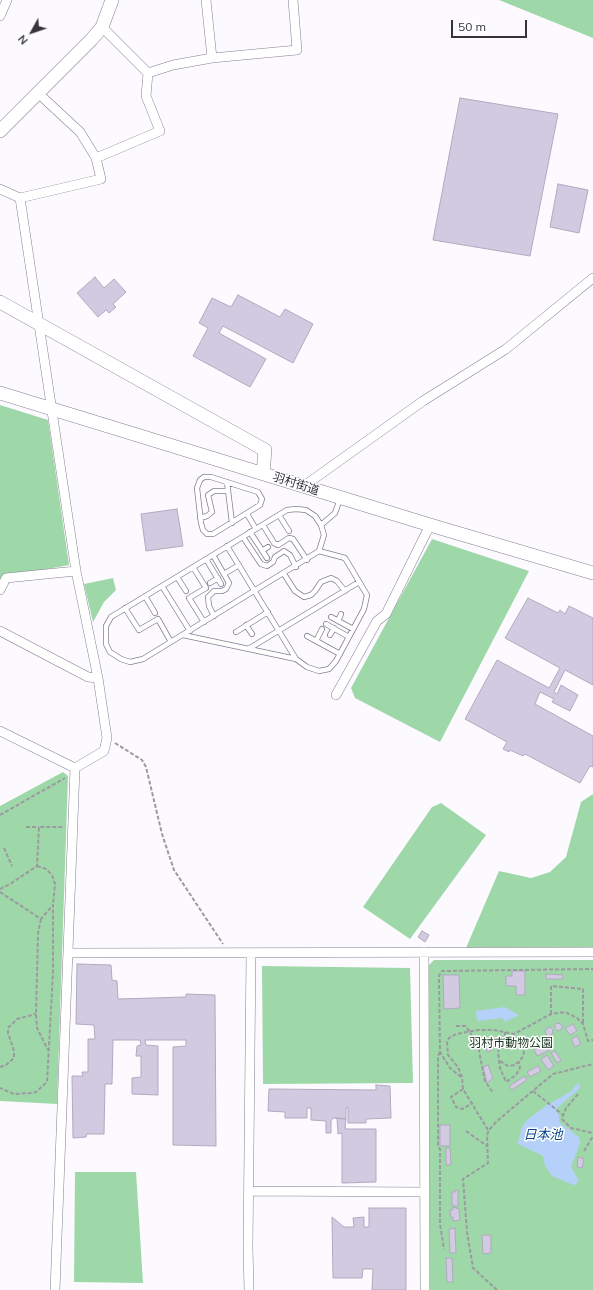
<!DOCTYPE html>
<html>
<head>
<meta charset="utf-8">
<style>
	body { margin:0 }
	#map { position:relative; width:593px; height:1290px; overflow:hidden; background:#fcfaff; font-family:Mulish,sans-serif }
	canvas { display:block }
	.north { position:absolute; left:12px; top:12px; width:40px; height:40px; -webkit-text-stroke:3px #fff; paint-order:stroke; rotate:230deg; font-size:11px; font-weight:700; line-height:16px; text-align:center; color:#36333b }
	.north::after { content:''; display:block; margin:auto; width:14px; height:18px; background:#36333b; clip-path:polygon(50% 0,100% 100%,50% 72%,0 100%) }
	.scale { position:absolute; left:451px; top:20px; width:76px; height:18px; box-sizing:border-box; border:2px solid #36333b; border-top:0; padding-left:5px; font-size:12px; line-height:14px; white-space:nowrap; color:#36333b; -webkit-text-stroke:3px #fff; paint-order:stroke }
</style>
</head>
<body>
<div id="map">
<canvas width="593" height="1290"></canvas>
<div class="north">N</div>
<div class="scale">50 m</div>
</div>
<script>
const g = document.querySelector('canvas').getContext('2d');
g.lineJoin = 'round';
function paint(path, color) { g.fillStyle = color; g.fill(path, 'evenodd'); }
const shape = rows => new Path2D(rows.map(r => 'M' + r).join(''));
function trace(path, color, width, dash) { g.strokeStyle = color; g.lineWidth = width; g.lineCap = dash ? 'butt' : 'round'; g.setLineDash(dash || []); g.stroke(path); }
function label(font, color, halo, rows, align = 'center') {
  g.font = font + ' Mulish,"Noto Sans JP",sans-serif'; g.lineWidth = 3; g.setLineDash([]); g.textBaseline = 'middle'; g.strokeStyle = halo; g.fillStyle = color; for (const [text, x, y, turn = 0] of rows) {
    g.save(); g.translate(x, y); g.rotate((+turn || 0) * Math.PI / 180); g.textAlign = isNaN(turn) ? turn : align; if (halo) g.strokeText(text, 0, 0); g.fillText(text, 0, 0); g.restore();
  }
}
paint(shape([
	[499,0,593,0,593,38],
	[0,405,48,420,69,565,5,577,0,585],
	[432,539,529,571,440,742,355,698,351,688],
	[113,578,116,590,104,602,93,622,84,584],
	[63,772,68,776,57,1104,0,1101,0,806],
	[593,794,593,948,466,948,499,871,531,878,550,872,566,857,581,802],
	[441,803,486,835,410,939,363,907,432,807],
	[434,960,593,960,593,1290,430,1290,429,965],
	[262,966,410,968,413,1083,263,1084],
	[75,1172,136,1172,143,1283,74,1282]
]), '#9ed8a9');
paint(shape([
	[505,1007,519,1015,505,1022,502,1018,477,1021,476,1011],
	[579,1084,580,1088,555,1110,559,1115,559,1122,579,1137,580,1143,571,1167,579,1181,575,1185,571,1184,552,1176,545,1166,543,1156,518,1144,518,1142,522,1127,527,1120,547,1105,572,1091,575,1085]
]), '#b5d1f9');
const building = shape([
	[460,98,558,114,530,256,433,240,460,98],
	[558,184,588,190,579,233,550,227,558,184],
	[95,277,104,288,114,279,126,292,113,304,116,307,109,313,106,310,98,317,77,293,95,277],
	[238,295,280,317,285,309,313,324,293,363,223,326,219,333,266,359,250,387,193,356,208,328,199,323,212,298,231,307,238,295],
	[177,509,183,546,146,551,141,514,177,509],
	[528,598,558,613,560,610,565,614,569,606,593,618,593,685,565,670,554,692,557,694,561,685,578,695,570,711,552,702,554,699,540,692,535,704,593,736,593,767,590,766,580,783,525,754,523,756,510,750,509,752,503,749,507,742,465,719,497,660,549,688,560,668,505,638,528,598],
	[422,931,429,935,425,942,418,937,422,931],
	[77,964,111,965,112,980,117,981,118,999,186,997,186,994,215,995,216,1146,173,1145,173,1047,186,1046,186,1040,145,1040,146,1045,158,1046,158,1095,132,1094,132,1078,141,1077,141,1056,136,1056,137,1046,141,1045,140,1040,113,1040,112,1084,105,1084,104,1134,87,1134,86,1137,73,1138,72,1076,83,1076,82,1072,88,1072,88,1039,95,1039,94,1025,76,1024,77,964],
	[512,971,525,971,525,995,516,995,516,986,506,986,506,976,512,976,512,971],
	[546,974,563,975,563,979,546,979,546,974],
	[443,975,459,975,460,1008,444,1009,443,975],
	[559,1023,562,1025,562,1029,558,1031,555,1028,555,1024,559,1023],
	[573,1024,577,1031,570,1035,565,1028,573,1024],
	[550,1027,553,1030,552,1034,549,1036,545,1033,546,1029,550,1027],
	[577,1036,581,1044,575,1047,571,1039,577,1036],
	[492,1039,494,1046,490,1047,491,1051,487,1052,484,1041,492,1039],
	[549,1043,552,1049,537,1056,534,1049,549,1043],
	[555,1051,561,1060,557,1063,551,1053,555,1051],
	[547,1055,554,1066,548,1070,541,1059,547,1055],
	[488,1065,493,1078,487,1083,483,1067,488,1065],
	[538,1066,541,1071,530,1077,527,1072,538,1066],
	[525,1076,527,1080,512,1090,509,1086,525,1076],
	[376,1085,390,1086,391,1118,366,1119,366,1123,348,1123,348,1107,346,1108,346,1119,333,1118,331,1121,331,1133,326,1133,326,1121,311,1120,311,1108,307,1108,307,1118,285,1118,285,1112,268,1111,269,1089,376,1090,376,1085],
	[337,1118,346,1119,345,1129,376,1129,376,1182,342,1183,342,1133,338,1134,337,1118],
	[440,1125,450,1125,450,1146,440,1146,440,1125],
	[446,1148,450,1148,451,1165,446,1165,446,1148],
	[578,1157,584,1159,582,1168,577,1167,578,1157],
	[455,1190,458,1190,458,1207,452,1205,452,1192,455,1192,455,1190],
	[453,1207,459,1209,460,1220,453,1221,453,1217,451,1217,450,1210,453,1210,453,1207],
	[369,1208,406,1208,406,1290,372,1290,373,1269,363,1269,362,1278,333,1278,332,1217,344,1227,354,1227,353,1218,364,1217,364,1227,369,1227,369,1208],
	[455,1228,456,1253,450,1253,449,1229,455,1228],
	[482,1235,491,1235,491,1253,483,1254,482,1235],
	[446,1258,452,1258,453,1282,447,1282,446,1258]
]);
paint(building, '#d1cae0');
trace(building, '#b0aabf', 1);
const lane = shape([
	[204,477,211,477,258,492,262,499,260,505,213,534,207,534,203,530,201,523,197,488,200,480,204,477],
	[227,482,232,523],
	[296,509,306,510,315,516,321,525,324,535,319,551,143,659,130,662,121,659,110,652,106,644,106,626,111,617,287,510,296,509],
	[247,514,256,529],
	[279,515,289,531],
	[200,518,207,516,212,512,208,495,214,491,228,491],
	[263,525,274,543,278,545,289,538,293,539,307,560],
	[321,525,335,513,340,499],
	[250,532,267,558],
	[243,537,261,564,267,566,273,562,275,557,284,551,290,555,296,567],
	[227,546,296,659,307,667,319,671,329,669,336,661,364,609,367,595,345,558,319,551],
	[262,551,268,547],
	[213,555,229,583,226,589,222,591,214,591,208,597,209,606,214,616],
	[206,559,221,584],
	[193,567,206,588,189,598,204,622],
	[224,574,239,565],
	[284,574,295,591,304,597,311,595,315,591,321,582,331,578,337,581,345,591],
	[177,577,186,591],
	[210,583,218,578],
	[162,586,190,631],
	[145,596,155,613],
	[125,608,139,630,158,619,171,642],
	[331,617,353,629],
	[338,621,341,614],
	[326,624,349,637],
	[246,625,252,634],
	[236,632,268,612],
	[183,635,296,659],
	[330,635,334,628],
	[307,636,340,654],
	[316,641,322,629],
	[250,648,359,582]
]);
const street = shape([
	[206,0,212,58],
	[0,16,7,0],
	[102,27,148,73,173,65,212,58,297,50,293,0],
	[96,158,160,131,146,96,148,73],
	[0,189,20,198,101,179,96,158,80,132,38,93],
	[304,486,423,401,506,349,593,278],
	[0,590,6,578,76,571],
	[0,631,88,677,98,678,76,571,20,198],
	[336,695,377,621,386,614,430,525],
	[0,731,75,768],
	[75,768,104,751,107,738,98,678],
	[424,952,425,1290],
	[69,953,593,952],
	[250,1191,424,1192],
	[55,1290,75,768],
	[249,1290,248,1247,251,954]
]);
const secondary = shape([
	[0,131,92,39,102,27,112,0],
	[0,302,265,450,263,473],
	[0,393,430,525,593,573]
]);
trace(lane, '#857e92', 6);
trace(street, '#857e92', 10);
trace(secondary, '#857e92', 14);
trace(shape([
	[115,743,142,760,146,767,162,834,174,870,223,944],
	[0,815,65,778],
	[26,827,39,827],
	[4,848,12,866],
	[37,866,46,869,52,875,55,884,53,905],
	[0,889,10,884,37,866,39,827,64,827],
	[0,892,41,919,53,905,53,972,47,1082,36,1092,30,1093,14,1094,0,1088],
	[41,919,38,933,36,1014,37,1028,48,1050],
	[551,1014,551,986,583,989,583,1024],
	[456,1026,466,1026,478,1046,485,1081,493,1093],
	[505,1032,505,1040,502,1043,498,1052,500,1068,506,1082,516,1075,520,1068,519,1062],
	[440,1052,438,1056,438,1146,440,1149,440,1224,444,1249],
	[500,1061,508,1066,515,1065,522,1058,524,1053,521,1045,515,1041,510,1039,505,1040],
	[0,1067,6,1065,14,1058,14,1051,8,1033,8,1028,17,1019,36,1014],
	[461,1077,450,1068,440,1052,439,976,442,971,593,969],
	[463,1089,451,1097,456,1107,462,1109,473,1103],
	[533,1091,563,1115],
	[578,1094,566,1108,562,1119,571,1128,593,1133],
	[488,1130,463,1089,462,1077,458,1067,448,1055,447,1042,449,1038,456,1034,478,1030,494,1030,514,1034,551,1014,565,1012,577,1018,583,1024,588,1041,593,1040],
	[466,1131,487,1146],
	[584,1151,593,1136],
	[497,1290,473,1268,467,1232,463,1179,488,1163,487,1135,489,1130,497,1121,553,1074,593,1064]
]), '#9c99a0', 2, [4, 2]);
trace(lane, '#fff', 4.5);
trace(street, '#fff', 9);
trace(secondary, '#fff', 13);
label('12px', '#36333b', '#fff', [
	["羽村街道",296,484,18]
]);
label('12px', '#13321b', '#fff', [
	["羽村市動物公園",511,1043]
]);
label('italic 13px', '#06438d', '#fff', [
	["日本池",543,1135]
]);
</script>
</body>
</html>
